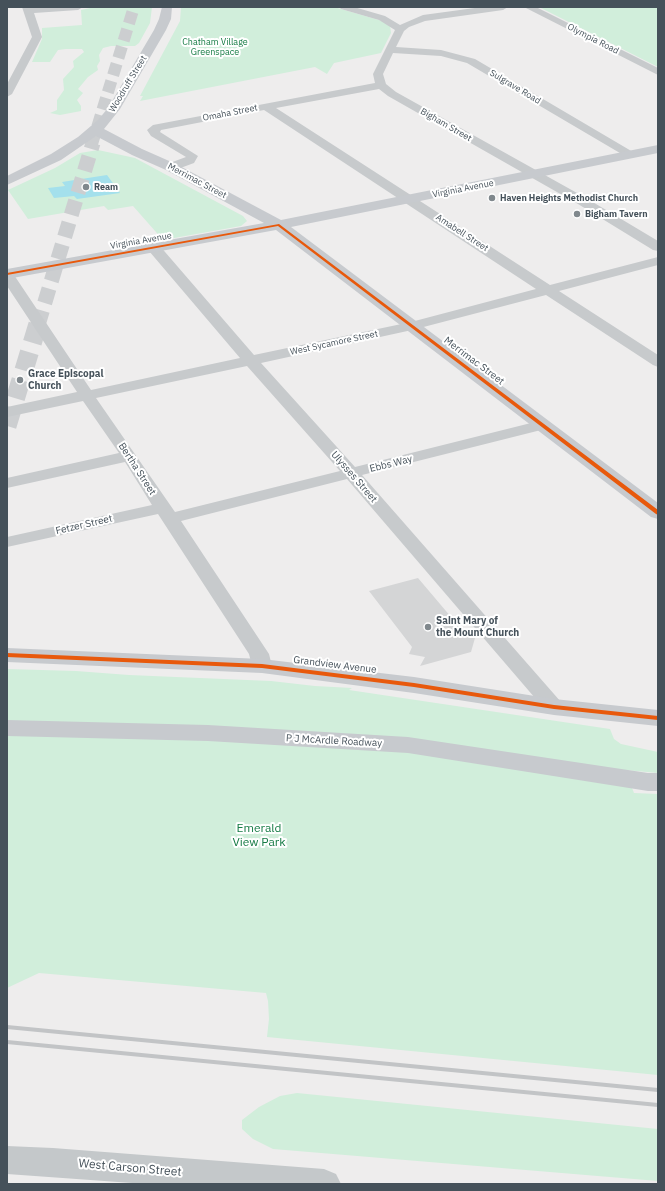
<!DOCTYPE html>
<html>
<head>
<meta charset="utf-8">
<style>
	body { margin:0 }
	#map { position:relative; width:665px; height:1191px; overflow:hidden; background:#eeeded; font-family:"IBM Plex Sans",sans-serif }
	canvas { display:block }
	.frame { position:absolute; inset:0; border:8px solid #45515a; pointer-events:none }
</style>
</head>
<body>
<div id="map">
<canvas width="665" height="1191"></canvas>
<div class="frame"></div>
</div>
<script>
const g = document.querySelector('canvas').getContext('2d');
g.lineJoin = 'round';
function paint(path, color) { g.fillStyle = color; g.fill(path, 'evenodd'); }
const shape = rows => new Path2D(rows.map(r => 'M' + r).join(''));
function trace(path, color, width, dash) { g.strokeStyle = color; g.lineWidth = width; g.lineCap = dash ? 'butt' : 'round'; g.setLineDash(dash || []); g.stroke(path); }
function label(font, color, halo, rows, align = 'center') {
  g.font = font + ' "IBM Plex Sans",sans-serif'; g.lineWidth = 4; g.setLineDash([]); g.textBaseline = 'middle'; g.strokeStyle = halo; g.fillStyle = color; for (const [text, x, y, turn = 0] of rows) {
    g.save(); g.translate(x, y); g.rotate((+turn || 0) * Math.PI / 180); g.textAlign = isNaN(turn) ? turn : align; if (halo) g.strokeText(text, 0, 0); g.fillText(text, 0, 0); g.restore();
  }
}
paint(shape([
	[95,7,152,7,150,23,139,43,135,46,111,46,103,48,99,55,100,61,97,66,98,70,88,77,78,89,83,93,77,100,81,106,81,111,60,115,50,113,57,110,57,100,64,90,63,79,74,67,73,61,84,52,82,49,66,49,58,50,50,62,32,62,42,39,42,28,82,25,81,10],
	[181,7,334,7,379,20,390,25,391,33,381,53,334,63,327,74,315,67,140,101,143,96,140,96,180,21],
	[539,7,658,7,658,67],
	[98,150,135,158,243,216,247,221,241,226,163,240,133,206,108,210,104,206,28,219,8,190,55,168,80,153],
	[7,669,76,671,129,675,271,681,315,686,352,688,349,690,610,729,614,739,621,744,658,752,658,773,625,770,634,793,658,794,658,1075,267,1037,269,1019,268,1001,266,993,39,973,7,988],
	[297,1093,658,1129,658,1181,273,1149,253,1139,242,1129,242,1120,259,1107,280,1096]
]), '#d1eedb');
paint(shape([
	[107,175,120,193,77,199,74,196,54,198,48,188,65,186,62,182]
]), '#a4e0ec');
paint(shape([
	[418,578,468,637,475,638,471,652,420,666,425,657,409,654,412,647,369,591]
]), '#d4d5d6');
trace(shape([
	[92,144,134,7]
]), '#ccced0', 12, [12, 6]);
trace(shape([
	[38,325,93,143]
]), '#ccced0', 15, [15, 8]);
trace(shape([
	[7,426,38,324]
]), '#ccced0', 19, [19, 10]);
paint(shape([
	[22,7,83,7,78,10,34,13,42,37,12,94,7,97,7,84,32,37,22,7],
	[339,7,354,7,385,16,400,25,423,15,482,7,508,7,503,10,425,21,409,27,404,31,396,47,441,50,475,59,633,152,635,154,633,156,629,158,625,156,467,63,441,56,393,53,383,74,386,84,396,92,586,198,658,241,658,251,653,250,578,204,388,96,379,89,276,108,550,285,658,257,658,265,559,291,658,355,658,367,653,365,546,295,412,330,261,363,355,467,543,420,549,422,551,425,549,428,362,475,561,702,564,707,561,712,554,714,547,712,347,479,181,521,269,654,272,666,269,670,262,672,255,670,252,666,249,654,158,514,7,547,7,537,152,505,125,462,7,488,7,478,119,453,83,401,7,417,7,407,77,392,7,286,7,271,12,272,91,390,240,358,149,251,147,248,149,245,154,244,159,245,254,355,411,322,536,289,264,110,161,130,160,132,198,156,194,163,175,170,167,170,165,167,167,164,186,157,151,136,147,130,153,125,375,83,373,74,395,30,379,20,341,9,339,7],
	[247,366,340,471,175,512,96,398,247,366],
	[524,7,536,7,658,68,658,75,524,7]
]), '#c7cacc');
paint(shape([
	[162,7,172,7,171,19,166,30,120,109,104,129,142,149,176,164,281,220,658,145,658,153,291,227,658,503,658,519,651,517,276,230,7,279,7,269,264,223,166,170,132,155,96,136,61,160,7,185,7,176,51,154,78,137,98,120,108,108,154,30,159,19,162,7],
	[7,648,262,659,414,677,554,699,658,710,658,726,554,715,414,693,262,673,7,662,7,648],
	[7,720,208,725,408,737,648,773,658,773,658,791,648,791,408,753,208,741,7,736,7,720]
]), '#c7cace');
paint(shape([
	[7,1146,53,1148,324,1169,336,1174,341,1184,146,1184,7,1174,7,1146]
]), '#c4c8ca');
trace(shape([
	[7,1027,658,1090],
	[7,1042,658,1105]
]), '#c2c4c6', 4);
paint(shape([
	[279,224,658,510,658,515,656,514,278,226,7,275,7,273,279,224],
	[7,653,262,664,414,683,554,705,658,716,658,720,554,709,414,687,262,668,7,657,7,653]
]), '#e8590c');
for (const [x, y, r, color] of [
	[86,187,4,"#80888d"],
	[492,198,4,"#80888d"],
	[577,214,4,"#80888d"],
	[20,380,4,"#80888d"],
	[428,627,4,"#80888d"]
]) { const dot = new Path2D(); dot.arc(x, y, r, 0, 2 * Math.PI); g.fillStyle = color; g.fill(dot); trace(dot, '#fff', 1.5); }
label('9px', '#45515a', '#fff', [
	["Olympia Road",593,39,27],
	["Woodruff Street",128,84,-59],
	["Sulgrave Road",515,87,31],
	["Omaha Street",230,113,-11],
	["Bigham Street",446,125,30],
	["Merrimac Street",197,181,28],
	["Virginia Avenue",463,189,-11],
	["Amabell Street",462,233,33],
	["Virginia Avenue",141,241,-10],
	["West Sycamore Street",334,343,-12]
]);
label('9px', '#157b44', '#fff', [
	["Chatham Village",215,42],
	["Greenspace",215,52]
]);
label('bold 9px', '#45515a', '#fff', [
	["Ream",94,187],
	["Haven Heights Methodist Church",500,198],
	["Bigham Tavern",585,214]
], 'left');
label('10px', '#45515a', '#fff', [
	["Merrimac Street",474,361,37],
	["Ebbs Way",391,464,-14],
	["Bertha Street",137,469,57],
	["Ulysses Street",354,477,49],
	["Fetzer Street",84,525,-13],
	["Grandview Avenue",335,665,7],
	["P J McArdle Roadway",334,741,3]
]);
label('bold 10px', '#45515a', '#fff', [
	["Grace Episcopal",28,374],
	["Church",28,386],
	["Saint Mary of",436,621],
	["the Mount Church",436,633]
], 'left');
label('12px', '#157b44', '#fff', [
	["Emerald",259,829],
	["View Park",259,843]
]);
label('12px', '#45515a', '#fff', [
	["West Carson Street",130,1168,5]
]);
</script>
</body>
</html>
